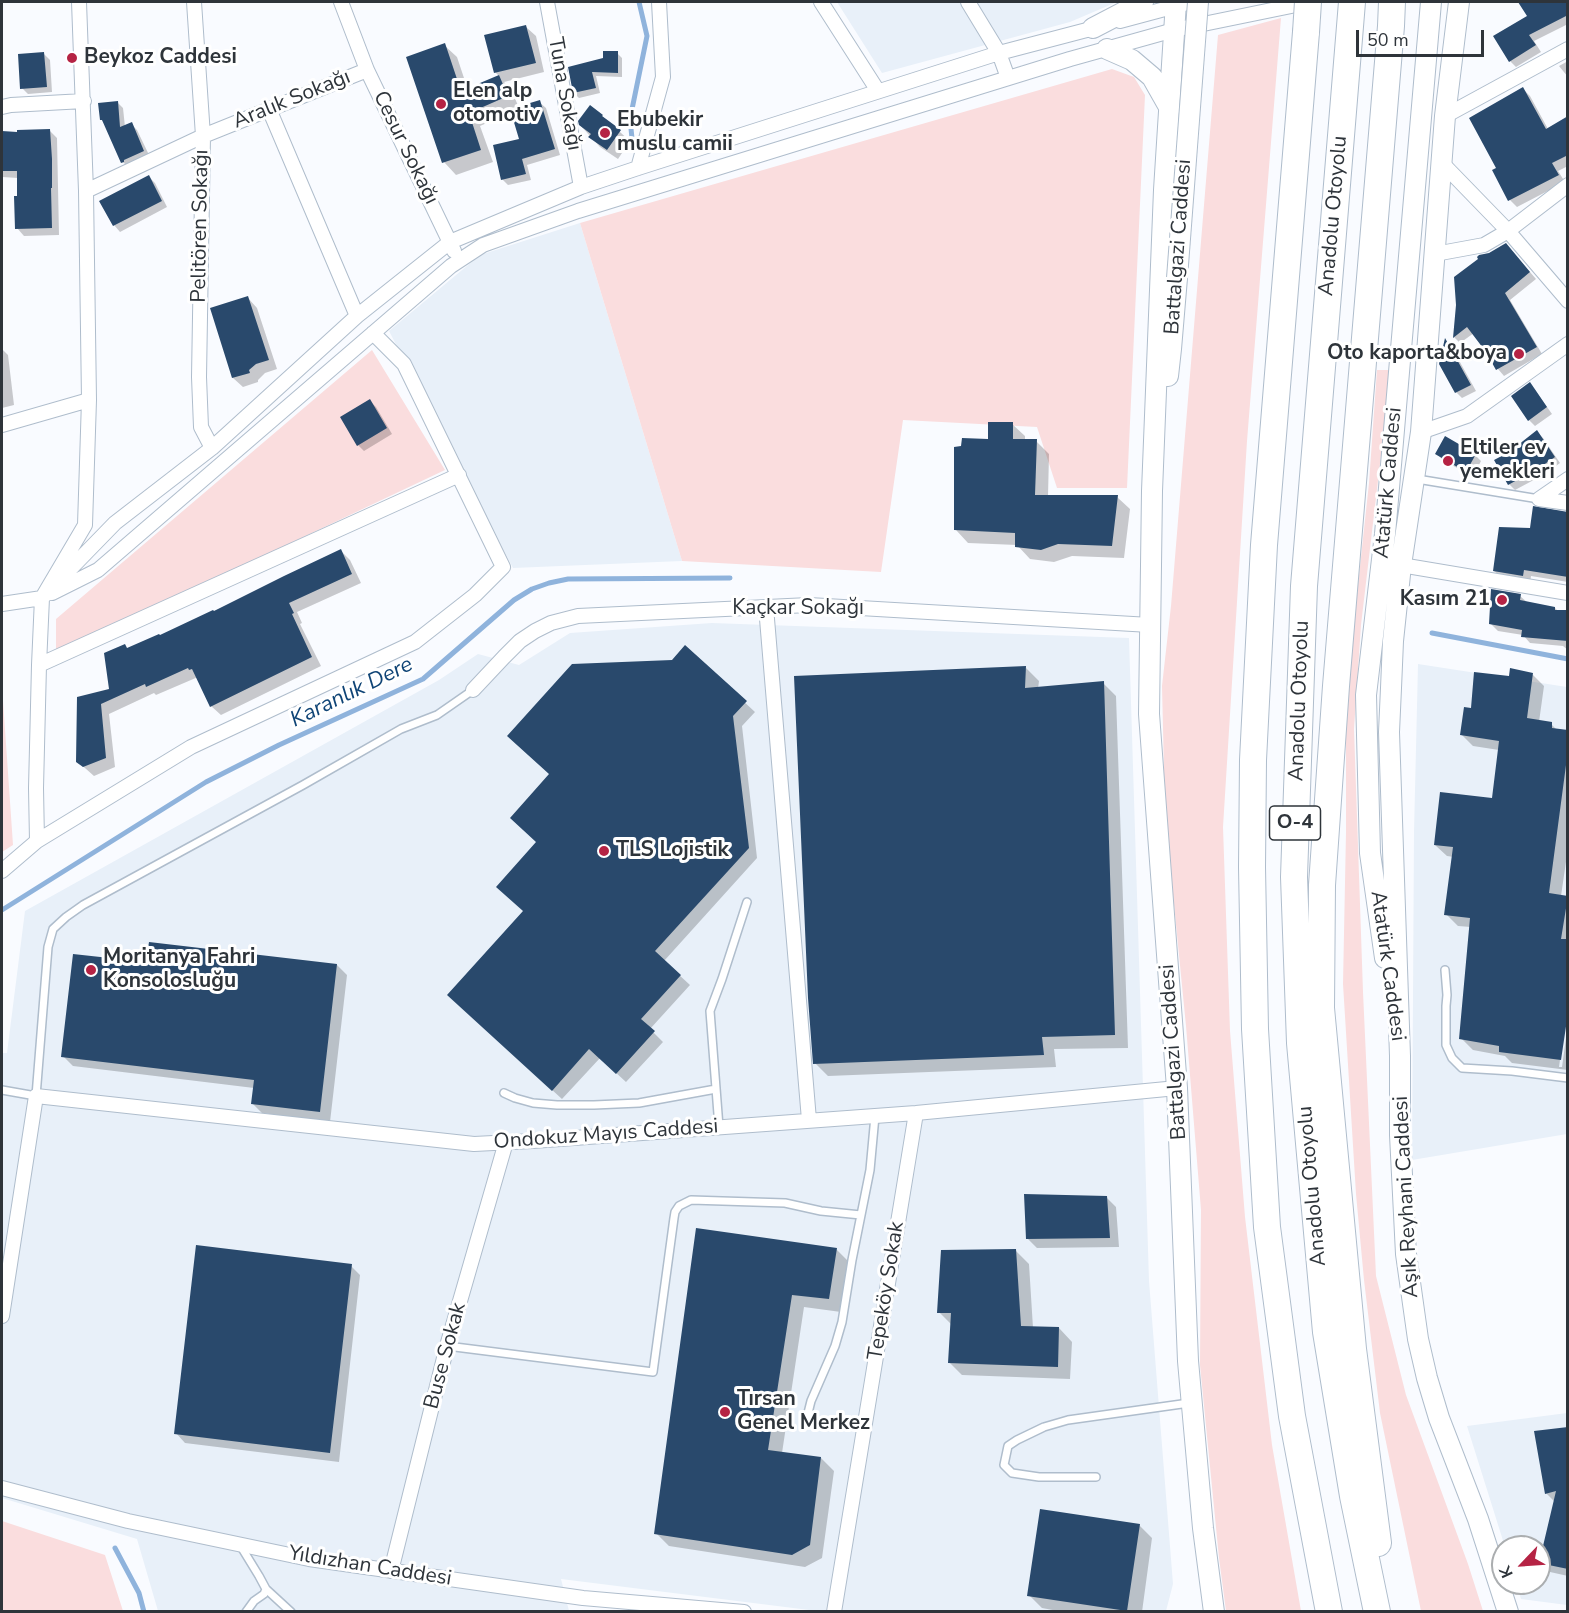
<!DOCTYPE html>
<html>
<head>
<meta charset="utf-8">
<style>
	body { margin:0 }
	#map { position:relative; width:1569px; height:1613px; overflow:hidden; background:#f9fbff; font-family:"Nunito Sans",sans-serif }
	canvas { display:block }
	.frame { position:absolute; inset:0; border:3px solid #2e343a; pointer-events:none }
	.north { position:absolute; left:1491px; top:1535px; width:60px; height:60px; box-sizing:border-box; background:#fff; border:2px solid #abaeb0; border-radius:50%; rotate:245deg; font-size:16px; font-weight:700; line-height:24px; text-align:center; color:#2e343a }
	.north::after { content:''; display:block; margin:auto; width:21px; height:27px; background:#b52344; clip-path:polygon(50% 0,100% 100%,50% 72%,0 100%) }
	.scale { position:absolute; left:1356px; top:30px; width:128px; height:27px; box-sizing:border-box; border:3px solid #2e343a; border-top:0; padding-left:8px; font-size:18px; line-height:21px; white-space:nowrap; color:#2e343a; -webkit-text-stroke:4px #fff; paint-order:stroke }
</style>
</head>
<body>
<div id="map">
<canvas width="1569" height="1613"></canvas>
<div class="frame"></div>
<div class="north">K</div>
<div class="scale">50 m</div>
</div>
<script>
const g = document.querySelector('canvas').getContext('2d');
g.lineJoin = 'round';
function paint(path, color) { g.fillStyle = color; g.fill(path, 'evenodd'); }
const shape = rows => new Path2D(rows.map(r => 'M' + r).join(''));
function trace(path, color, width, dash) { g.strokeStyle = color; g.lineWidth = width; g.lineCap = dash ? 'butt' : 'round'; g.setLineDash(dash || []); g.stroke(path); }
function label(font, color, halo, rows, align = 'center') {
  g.font = font + ' "Nunito Sans",sans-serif'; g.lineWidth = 6; g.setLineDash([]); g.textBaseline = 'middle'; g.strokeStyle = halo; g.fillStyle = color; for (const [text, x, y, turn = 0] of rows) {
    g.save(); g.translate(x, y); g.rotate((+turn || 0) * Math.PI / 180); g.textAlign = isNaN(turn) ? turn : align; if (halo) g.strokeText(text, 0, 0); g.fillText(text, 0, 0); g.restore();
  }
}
paint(shape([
	[837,2,1117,2,1070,22,882,73],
	[580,223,682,561,513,568,389,331,480,255],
	[712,623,1129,638,1149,1281,1173,1584,1166,1611,825,1612,561,1579,569,1611,158,1611,137,1539,2,1498,2,1053,7,1053,25,911,439,680,478,654,519,665,570,633],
	[1418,664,1567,687,1567,1134,1412,1160,1414,832],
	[1567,1413,1567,1605,1521,1599,1516,1583,1539,1583,1539,1547,1505,1547,1467,1426]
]), '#e8f0f9');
paint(shape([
	[1281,18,1247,441,1223,827,1230,1031,1245,1217,1272,1445,1301,1611,1226,1611,1219,1558,1200,1365,1201,1210,1186,1026,1165,813,1162,686,1171,606,1218,35],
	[1112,69,1134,77,1145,95,1127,488,1057,488,1037,427,903,420,881,572,682,561,580,223],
	[372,350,445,470,56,654,56,619],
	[1377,370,1391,370,1361,625,1354,729,1363,992,1376,1276,1406,1395,1468,1564,1483,1611,1421,1611,1380,1413,1364,1280,1356,1194,1343,984,1346,832,1346,727,1354,622,1369,483],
	[2,686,13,845,2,852],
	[2,1521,105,1555,123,1611,2,1611]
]), '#faddde');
paint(shape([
	[1530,2,1568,2,1568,24,1534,41,1541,52,1516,67,1510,61,1529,16,1522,5],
	[526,27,536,36,544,72,504,82,511,89,519,108,539,102,546,108,560,155,527,165,531,180,508,185,502,179,521,140,512,112,480,126,493,162,456,175,444,162,444,45,457,57,468,90,499,76,495,72],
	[43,53,50,60,52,92,28,94,22,88],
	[617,53,622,58,622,77,596,76,600,93,579,98,574,93,570,68,604,59],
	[1568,61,1568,77,1559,66],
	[1523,89,1530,96,1548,129,1568,117,1568,166,1558,171,1565,182,1517,207,1510,200,1498,168],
	[117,102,123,108,125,127,131,124,137,130,150,157,129,168,123,162,105,124,101,119],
	[602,116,630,141,618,159,600,147,580,125],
	[50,131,57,138,59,235,24,236,17,228,18,178,2,177,2,133,19,133],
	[149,177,155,183,167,207,120,232,114,225],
	[1512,251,1536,279,1510,300,1542,354,1504,376,1498,369,1474,333,1460,343,1454,337],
	[248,298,257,308,277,369,265,373,258,380,258,382,243,387,233,378],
	[1446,341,1451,346,1476,391,1462,398,1456,392],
	[2,349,8,355,14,405,2,408],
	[1535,390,1552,414,1535,426,1529,420],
	[370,401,376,407,392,434,364,451,358,445],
	[1012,424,1025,436,1025,441,1036,441,1049,454,1048,497,1117,497,1130,509,1124,558,1072,556,1054,562,1030,559,1017,545,968,543,956,530,990,440],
	[1537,432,1543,438,1560,463,1545,474,1515,490,1509,484,1521,447],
	[1437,454,1475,455,1481,461,1473,477,1443,460],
	[1568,513,1568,582,1531,576,1530,583,1502,578,1494,571,1531,529],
	[341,551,350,560,361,583,297,612,302,623,300,624,321,666,221,715,211,706,198,677,156,695,154,693,109,714,115,767,94,776,77,761,78,698,111,690,128,649,160,637],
	[1520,596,1528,603,1555,608,1558,611,1568,612,1568,650,1563,646,1530,643,1523,635,1498,631,1491,624],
	[685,647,755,712,742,726,757,858,664,961,690,985,650,1029,663,1042,626,1082,600,1058,562,1099,458,1004,524,912,538,843,672,661],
	[1026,668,1039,681,1038,689,1103,683,1116,696,1128,1048,1054,1049,1056,1067,828,1076,815,1063],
	[1533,675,1544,686,1539,722,1551,724,1558,731,1568,732,1568,848,1561,896,1568,898,1568,1001,1559,1067,1562,1067,1568,1024,1568,1070,1512,1063,1505,1056,1473,1050,1461,1038,1471,927,1458,926,1446,914,1454,857,1447,856,1435,845,1493,800,1499,750,1473,746,1461,734,1472,710,1510,677],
	[148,964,337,965,347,975,330,1122,262,1113,252,1103,254,1088,73,1066,63,1056],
	[1106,1197,1116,1207,1119,1247,1037,1248,1027,1238],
	[698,1229,836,1249,849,1262,841,1312,804,1307,782,1453,821,1458,834,1471,822,1558,805,1567,669,1546,656,1533],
	[1016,1251,1029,1264,1033,1328,1059,1328,1072,1342,1070,1379,962,1375,949,1362,952,1325,939,1312],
	[351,1266,360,1275,339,1462,185,1443,176,1433],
	[1568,1429,1555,1502,1546,1493],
	[1568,1507,1568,1576,1550,1572,1540,1562],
	[1139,1525,1152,1538,1142,1612,1063,1612,1042,1608,1029,1595]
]), '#0003');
trace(shape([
	[633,148,630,119,647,36,639,2],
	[1432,633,1568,659],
	[2,910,206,782,279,745,423,679,514,600,532,589,549,583,568,579,730,578],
	[115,1548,139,1593,144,1612]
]), '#8fb3dc', 5);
paint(shape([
	[1518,2,1568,2,1568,15,1529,35,1536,45,1509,62,1493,36,1527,16],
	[526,25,536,63,494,73,484,35],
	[445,43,461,91,499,75,508,96,469,113,481,150,442,163,406,57],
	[603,51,618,51,618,73,592,72,596,88,573,93,568,67,603,58],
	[44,52,47,87,20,89,18,54],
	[1523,87,1546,129,1568,116,1568,155,1552,163,1559,175,1508,201,1492,170,1496,168,1469,118],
	[540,100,555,149,522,159,526,174,501,180,493,145,519,139,510,109],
	[118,101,120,127,132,122,144,151,124,160,124,162,121,163,102,120,100,120,98,103],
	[590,105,603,115,602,116,621,130,607,150,588,137,591,134,579,125,578,121],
	[50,129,52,159,52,188,51,188,52,228,15,229,14,196,17,196,17,171,2,171,2,131,17,132,17,130],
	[149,175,162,201,113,226,99,201],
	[1506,243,1530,272,1505,293,1537,347,1496,370,1486,352,1467,327,1453,338,1456,305,1454,277,1478,259,1477,257,1479,255,1489,253],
	[248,296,269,360,256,364,249,370,250,373,232,378,210,308],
	[1445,338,1471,385,1455,393,1439,364],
	[1530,382,1547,407,1528,421,1511,396],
	[370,399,387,428,357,446,340,417],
	[988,422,1013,422,1013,439,1037,439,1035,495,1118,495,1112,546,1058,544,1041,550,1015,547,1015,533,954,530,954,447,961,446,962,438,988,439],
	[1537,430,1555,457,1539,468,1508,485,1494,460,1519,447,1518,445],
	[1445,436,1476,454,1466,472,1435,454],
	[1533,506,1568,512,1568,577,1524,570,1523,576,1493,571,1499,527,1530,528],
	[341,549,352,574,289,603,294,613,292,614,312,657,210,707,192,669,189,670,188,668,146,687,145,684,101,704,106,758,83,767,76,762,77,697,109,689,104,653,125,644,127,648,159,634,160,635,213,610,214,611,284,576],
	[1491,589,1521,594,1520,600,1555,607,1555,610,1568,610,1568,641,1521,637,1522,630,1489,624],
	[685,645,747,701,733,716,749,848,655,951,681,975,641,1019,655,1031,616,1074,589,1049,552,1091,447,995,523,911,496,887,536,842,510,818,549,774,507,736,572,664,672,660],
	[1026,666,1025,688,1104,681,1115,1035,1042,1037,1044,1055,813,1064,808,998,794,676],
	[1510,668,1533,673,1527,718,1552,722,1552,728,1568,730,1568,750,1549,893,1568,896,1561,939,1568,939,1568,1013,1561,1060,1499,1052,1499,1046,1459,1039,1470,918,1444,915,1453,847,1434,845,1440,792,1492,798,1499,741,1460,735,1464,707,1471,708,1474,672,1509,676],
	[149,942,337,964,320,1112,251,1104,254,1080,61,1057,73,954,146,962],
	[1024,1194,1107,1196,1110,1238,1026,1239],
	[696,1228,837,1248,829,1299,792,1295,768,1450,821,1457,810,1545,792,1555,654,1534],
	[196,1245,352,1264,330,1453,174,1434],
	[1016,1249,1021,1326,1059,1327,1058,1367,948,1363,951,1313,937,1313,941,1250],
	[1568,1427,1568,1569,1539,1563,1556,1491,1545,1494,1534,1431],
	[1040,1509,1140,1524,1127,1611,1027,1596]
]), '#29496c');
const service = shape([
	[1417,479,1539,499],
	[1445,970,1447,995,1446,1006,1446,1045,1452,1058,1462,1068,1512,1071,1568,1078],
	[2,1090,36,1096,48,947,53,929,66,917,83,905,303,785,401,729,437,715,473,690],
	[504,1093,515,1098,533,1103,557,1105,594,1105,639,1103,716,1089],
	[719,1127,710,1011,722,979,747,902],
	[447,1346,653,1372,674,1218,675,1212,679,1206,691,1200,785,1203,821,1211,861,1215],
	[807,1417,811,1401,835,1346,842,1322,852,1260,870,1170,875,1116],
	[1096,1477,1039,1477,1012,1473,1004,1465,1008,1446,1017,1440,1044,1427,1068,1420,1189,1403],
	[240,1545,259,1576,266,1589,291,1612],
	[246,1612,254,1601,264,1594,266,1589]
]);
const minor = shape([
	[194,2,203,136,199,377,201,427,212,448],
	[341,2,367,70,454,251],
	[547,2,581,187],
	[821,2,878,91],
	[968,2,999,53,1008,78],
	[1120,21,1191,2],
	[2,107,11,105,84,101],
	[269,109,357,316],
	[1445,116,1568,49],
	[1441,162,1508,231,1568,301],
	[638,168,663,77,659,2],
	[86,191,203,136,367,70],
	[1435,254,1484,245,1508,231,1568,185],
	[2,425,89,400],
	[1421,432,1467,416,1568,344],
	[1568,479,1539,499,1568,503],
	[1401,565,1568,593],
	[52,593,98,570,451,266,483,245,578,211,1070,59,1174,30,1311,2],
	[2,604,42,598,85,525,89,400,86,191,79,2],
	[766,607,809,1120],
	[39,665,459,475],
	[473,690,504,657,520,641,535,631,551,623,578,616,809,605,1150,625],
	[37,841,191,747,415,642,475,595,503,567,404,364,373,333],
	[2,871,37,841,36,788,39,665,42,598,115,523,212,448,357,316,450,242,581,187,638,168,999,53,1102,26],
	[2,1316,36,1096,474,1144,533,1141,916,1113,1177,1088],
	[2,1488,128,1521,309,1559,583,1598,744,1612],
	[391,1571,447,1346,506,1142],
	[834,1612,916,1113]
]);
const secondary = shape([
	[1176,2,1164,190,1152,491,1149,714,1177,1088,1188,1361,1203,1528,1214,1612],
	[1459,2,1445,116,1421,432,1401,565,1393,641,1391,688,1389,732,1400,1056,1400,1135,1406,1254,1418,1339,1427,1378,1439,1418,1478,1519,1508,1612],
	[1093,28,1143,2],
	[1107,49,1132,60,1152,77,1169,107],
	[1168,376,1171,349,1177,278],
	[1385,958,1370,853,1366,695,1385,534,1431,2]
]);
const motorway = shape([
	[1352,2,1304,586,1294,877,1300,1043,1326,1332,1353,1496,1377,1612],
	[1306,32,1264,545,1253,760,1252,867,1255,1029,1267,1227,1292,1416,1329,1612],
	[1378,1543,1353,1349,1321,1008,1322,885,1336,686,1391,26,1392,2]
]);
trace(service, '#afbdcc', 10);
trace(minor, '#afbdcc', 16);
trace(secondary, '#afbdcc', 22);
trace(motorway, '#afbdcc', 28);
trace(service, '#fff', 7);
trace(minor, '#fff', 14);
trace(secondary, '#fff', 20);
trace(motorway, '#fff', 26);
const secondaryBridge = shape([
	[1177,278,1198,2]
]);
const motorwayBridge = shape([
	[1306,32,1308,2]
]);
trace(secondaryBridge, '#afbdcc', 22, []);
trace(motorwayBridge, '#afbdcc', 28, []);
trace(secondaryBridge, '#fff', 20);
trace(motorwayBridge, '#fff', 26);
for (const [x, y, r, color] of [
	[72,58,6,"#b52344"],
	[441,104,6,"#b52344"],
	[605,133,6,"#b52344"],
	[1519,354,6,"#b52344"],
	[1448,461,6,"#b52344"],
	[1502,600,6,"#b52344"],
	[604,851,6,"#b52344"],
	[91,970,6,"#b52344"],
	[725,1412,6,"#b52344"]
]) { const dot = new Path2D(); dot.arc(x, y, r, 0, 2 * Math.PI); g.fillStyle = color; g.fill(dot); trace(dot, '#fff', 2); }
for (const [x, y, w] of [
	[1295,823,51]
]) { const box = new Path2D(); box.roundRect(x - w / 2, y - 17, w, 34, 4.5); g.fillStyle = '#fff'; g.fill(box); trace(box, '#2e343a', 1.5); }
label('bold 20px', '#2e343a', null, [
	["O-4",1295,823]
]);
label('bold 21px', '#2e343a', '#fff', [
	["Beykoz Caddesi",84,58],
	["Elen alp",453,92],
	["otomotiv",453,116],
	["Ebubekir",617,121],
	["muslu camii",617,145],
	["Oto kaporta&boya",1507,354,"right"],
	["Eltiler ev",1460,449],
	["yemekleri",1460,473],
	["Kasım 21",1490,600,"right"],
	["TLS Lojistik",616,851],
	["Moritanya Fahri",103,958],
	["Konsolosluğu",103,982],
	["Tırsan",737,1400],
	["Genel Merkez",737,1424]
], 'left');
label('21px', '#2e343a', '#fff', [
	["Tuna Sokağı",564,94,80],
	["Aralık Sokağı",292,100,-22],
	["Cesur Sokağı",405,148,64],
	["Anadolu Otoyolu",1334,216,-85],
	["Pelitören Sokağı",201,226,-89],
	["Battalgazi Caddesi",1179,247,-86],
	["Atatürk Caddesi",1389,483,-85],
	["Kaçkar Sokağı",798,609],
	["Anadolu Otoyolu",1300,701,-88],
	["Atatürk Caddesi",1387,966,82],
	["Battalgazi Caddesi",1174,1052,-94],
	["Ondokuz Mayıs Caddesi",606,1135,-4],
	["Anadolu Otoyolu",1313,1186,-95],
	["Aşık Reyhani Caddesi",1407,1197,-93],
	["Tepeköy Sokak",887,1291,-81],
	["Buse Sokak",446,1356,-75],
	["Yıldızhan Caddesi",370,1567,9]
]);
label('italic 22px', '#0f4476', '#fff', [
	["Karanlık Dere",352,693,-26]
]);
</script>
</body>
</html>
